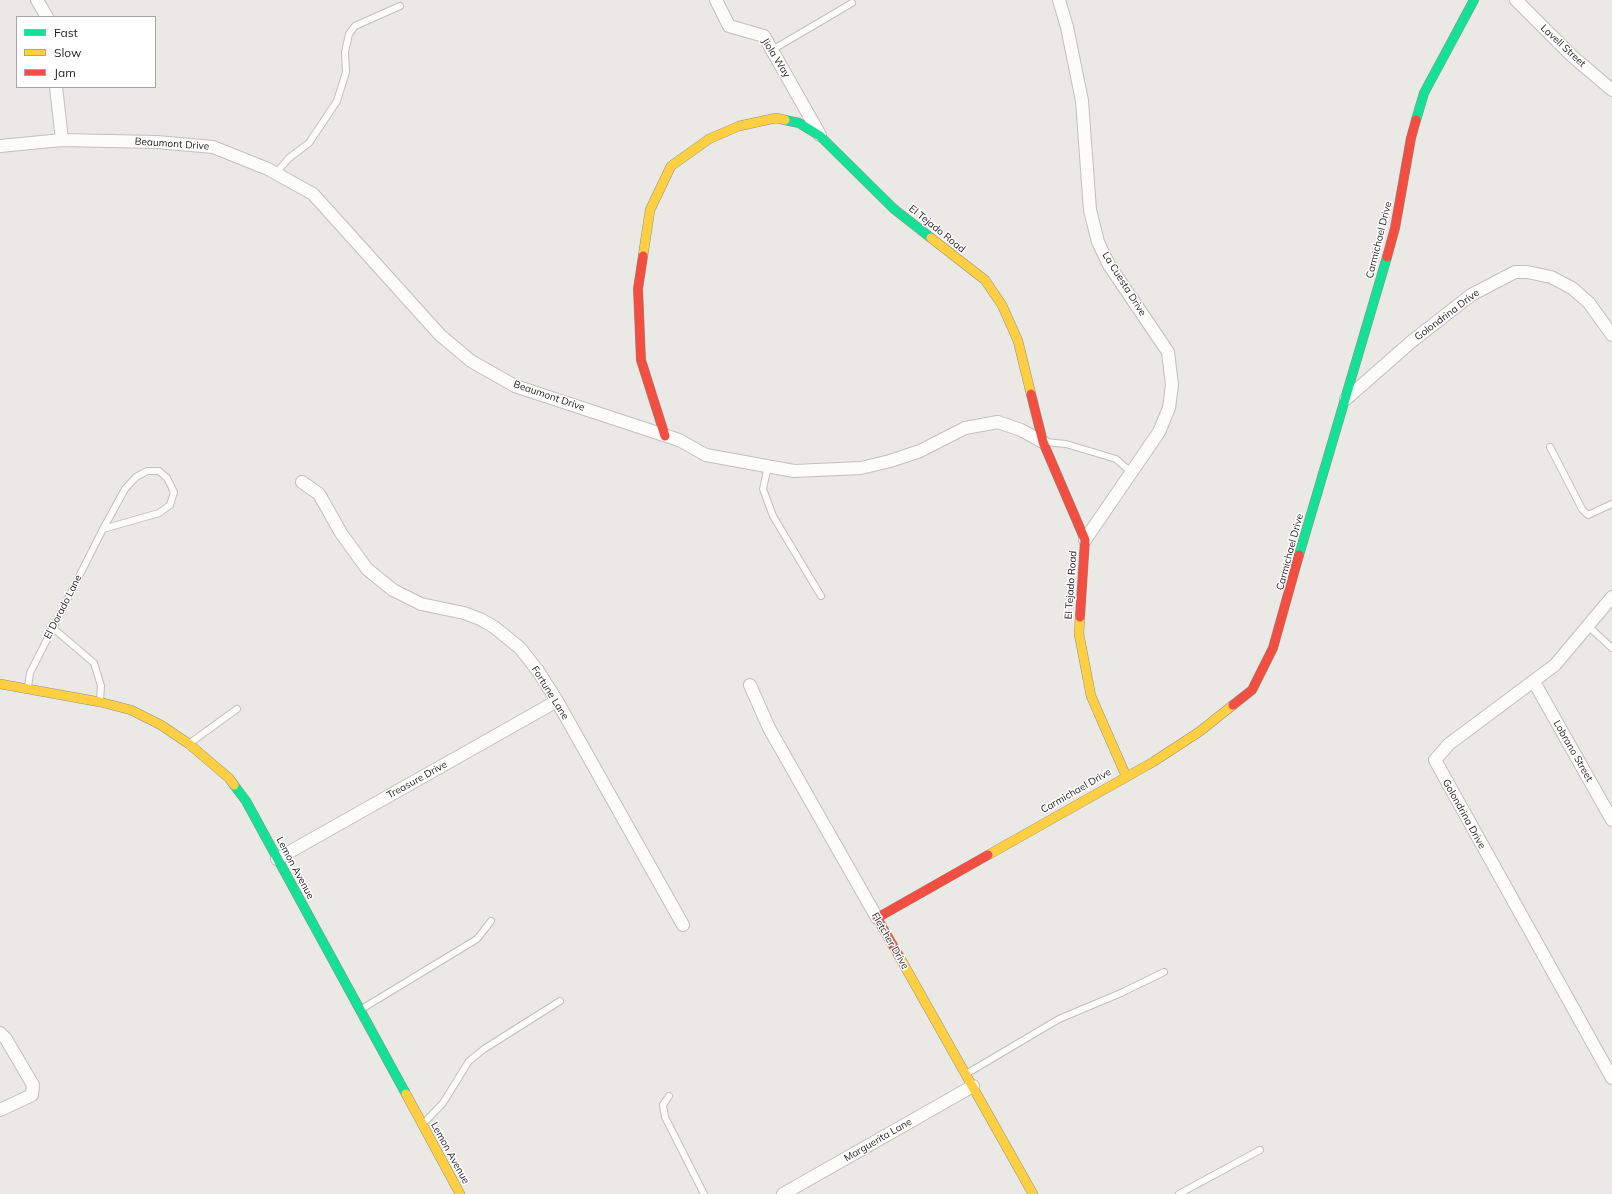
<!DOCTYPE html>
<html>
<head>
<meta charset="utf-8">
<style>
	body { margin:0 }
	#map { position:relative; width:1612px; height:1194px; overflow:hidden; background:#ebe9e6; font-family:Mulish,sans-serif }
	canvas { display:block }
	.legend { position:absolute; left:16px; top:16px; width:140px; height:72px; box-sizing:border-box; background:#fff; border:1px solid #a5a5a5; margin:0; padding:5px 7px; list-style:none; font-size:12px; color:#1d1d1d }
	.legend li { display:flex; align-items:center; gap:8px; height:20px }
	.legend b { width:20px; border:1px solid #a5a5a5 }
</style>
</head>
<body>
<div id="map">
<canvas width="1612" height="1194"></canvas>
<ul class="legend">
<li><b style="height:5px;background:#16e098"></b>Fast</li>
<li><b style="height:5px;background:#ffcf43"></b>Slow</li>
<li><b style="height:5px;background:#f24e42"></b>Jam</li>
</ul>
</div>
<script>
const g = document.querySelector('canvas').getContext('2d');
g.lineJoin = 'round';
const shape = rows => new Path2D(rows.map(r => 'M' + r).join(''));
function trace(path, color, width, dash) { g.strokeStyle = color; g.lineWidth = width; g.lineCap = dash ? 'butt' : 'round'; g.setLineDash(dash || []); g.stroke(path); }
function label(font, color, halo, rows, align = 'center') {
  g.font = font + ' Mulish,sans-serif'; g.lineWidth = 3; g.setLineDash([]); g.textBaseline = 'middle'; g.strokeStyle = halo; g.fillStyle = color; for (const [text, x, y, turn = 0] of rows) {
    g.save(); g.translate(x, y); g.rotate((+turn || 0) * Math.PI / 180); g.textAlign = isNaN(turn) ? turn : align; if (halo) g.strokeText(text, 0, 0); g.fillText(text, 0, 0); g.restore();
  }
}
const lane = shape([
	[772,50,852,3],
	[276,173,289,158,309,143,337,101,346,72,345,52,349,34,355,26,400,6],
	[1045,442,1066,444,1116,459,1132,473],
	[1550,447,1582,509,1588,515,1612,504],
	[768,466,763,489,773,516,821,596],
	[1588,626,1612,648],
	[53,628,94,663,101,686,100,700],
	[28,687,30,673,103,529,159,513,170,505,174,492,167,478,159,471,147,471,136,477,125,489,103,529],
	[190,743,237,709],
	[360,1010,477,939,491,921],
	[966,1074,1059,1019,1121,993,1164,972],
	[669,1096,663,1105,665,1117,704,1194],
	[423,1124,443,1103,469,1061,484,1049,560,1001],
	[1179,1194,1260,1150]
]);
const street = shape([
	[37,0,47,17],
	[716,0,729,26,764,36,820,135],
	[1059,0,1067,27,1082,101,1090,210,1098,242,1109,265,1168,352,1172,385,1169,408,1159,432,1085,540],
	[1516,0,1572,56,1612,90],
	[56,87,62,140],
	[0,146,62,140,157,142,213,147,268,169,313,194,440,335,471,361,515,386,679,440,706,455,794,471,861,468,890,461,920,451,965,428,998,422,1021,430,1043,442],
	[1346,399,1411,342,1471,295,1515,272,1527,272,1551,277,1572,288,1589,303,1612,335],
	[302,482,319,494,341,533,367,569,393,590,421,604,464,613,480,619,494,627,520,648,538,671,557,701,683,925],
	[1612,597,1555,665,1449,744,1435,760,1612,1078],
	[1534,682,1612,820],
	[750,685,769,728,877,918],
	[277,859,557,701],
	[0,1033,6,1039,33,1085,32,1095,0,1110],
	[783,1194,973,1086]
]);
const fast = shape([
	[785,120,799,123,820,136,894,209,931,238],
	[1416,120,1424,93,1474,0],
	[1299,555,1387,257],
	[234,785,246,801,406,1094]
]);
const slow = shape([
	[931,238,985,280,1002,305,1018,341,1031,394],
	[643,256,650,210,671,166,709,139,739,126,776,118,785,120],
	[1080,617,1079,634,1091,696,1126,776],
	[0,684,100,702,131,710,161,725,189,744,229,778,234,785],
	[988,855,1153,762,1199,732,1233,705],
	[899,956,1033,1194],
	[406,1094,460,1194]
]);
const jam = shape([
	[643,256,638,289,641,360,665,436],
	[1387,257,1395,228,1411,138,1416,120],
	[1031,394,1043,442,1085,540,1080,617],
	[1233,705,1252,690,1273,648,1299,555],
	[899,956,877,918,988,855]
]);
trace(lane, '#c1c0be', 8);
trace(street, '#c1c0be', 14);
trace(fast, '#929280', 10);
trace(slow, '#929280', 10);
trace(jam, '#929280', 10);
trace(lane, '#fcfcfb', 6);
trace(street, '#fcfcfb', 12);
trace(fast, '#16e098', 9);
trace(slow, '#ffcf43', 9);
trace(jam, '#f24e42', 9);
label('10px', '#1d1d1d', '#fff', [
	["Lavell Street",1563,46,43],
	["Jiola Way",776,58,58],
	["Beaumont Drive",172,144,4],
	["El Tejado Road",937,229,39],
	["Carmichael Drive",1379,240,-76],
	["La Cuesta Drive",1124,284,58],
	["Golondrina Drive",1447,315,-37],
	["Beaumont Drive",549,396,19],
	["Carmichael Drive",1290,552,-75],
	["El Tejado Road",1071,585,-86],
	["El Dorado Lane",63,607,-63],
	["Fortune Lane",550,693,58],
	["Lobrano Street",1573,751,60],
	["Treasure Drive",417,780,-29],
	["Carmichael Drive",1076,791,-30],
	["Golondrina Drive",1464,814,61],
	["Lemon Avenue",295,868,62],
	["Fletcher Drive",890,941,60],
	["Marguerita Lane",878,1140,-30],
	["Lemon Avenue",450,1153,61]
]);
</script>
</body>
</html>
